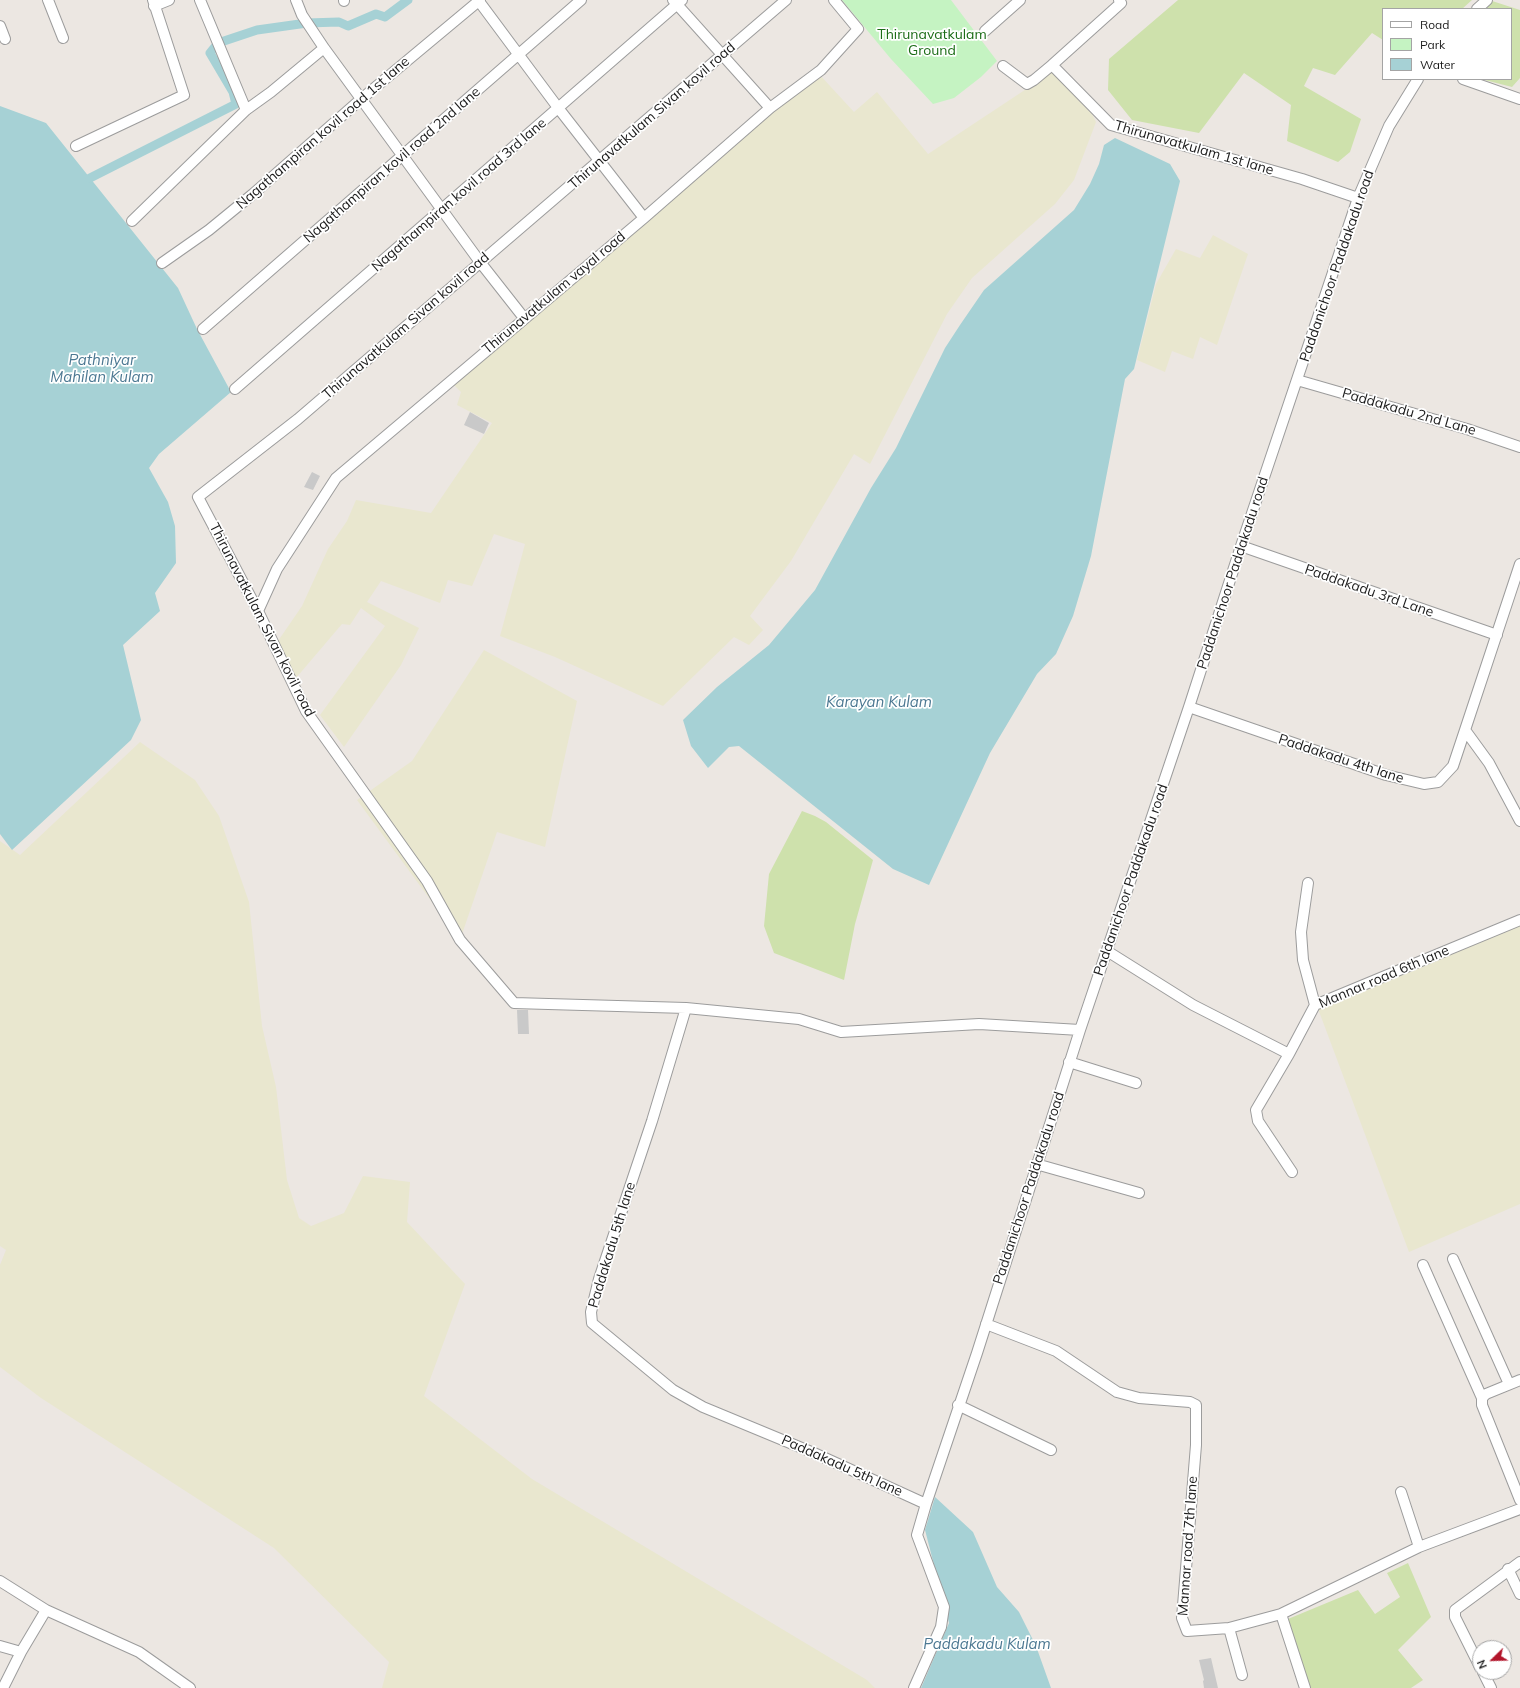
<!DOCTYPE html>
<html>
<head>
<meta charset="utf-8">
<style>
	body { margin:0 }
	#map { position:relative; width:1520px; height:1688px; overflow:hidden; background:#ece7e2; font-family:Mulish,sans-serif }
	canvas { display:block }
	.legend { position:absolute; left:1382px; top:8px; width:130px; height:72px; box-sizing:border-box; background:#fff; border:1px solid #a4a4a4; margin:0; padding:5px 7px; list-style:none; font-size:12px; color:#1b1b1b }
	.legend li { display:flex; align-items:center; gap:8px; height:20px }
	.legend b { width:20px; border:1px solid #a4a4a4 }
	.north { position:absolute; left:1472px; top:1640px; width:40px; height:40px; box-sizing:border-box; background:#fff; border:1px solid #a4a4a4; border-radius:50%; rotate:247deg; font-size:11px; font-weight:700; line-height:16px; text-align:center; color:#1b1b1b }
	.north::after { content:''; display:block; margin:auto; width:14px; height:18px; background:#b2152b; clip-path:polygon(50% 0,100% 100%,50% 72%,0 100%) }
</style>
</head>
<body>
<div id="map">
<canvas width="1520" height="1688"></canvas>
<ul class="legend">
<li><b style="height:5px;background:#fff"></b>Road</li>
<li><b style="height:11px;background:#c5f3c2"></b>Park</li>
<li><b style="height:11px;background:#a6d1d5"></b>Water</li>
</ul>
<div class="north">N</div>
</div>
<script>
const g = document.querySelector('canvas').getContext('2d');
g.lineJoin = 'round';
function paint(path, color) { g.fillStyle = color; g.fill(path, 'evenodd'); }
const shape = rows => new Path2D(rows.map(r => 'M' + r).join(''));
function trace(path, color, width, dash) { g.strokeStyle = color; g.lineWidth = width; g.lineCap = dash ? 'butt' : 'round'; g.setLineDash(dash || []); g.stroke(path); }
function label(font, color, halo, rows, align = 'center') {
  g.font = font + ' Mulish,sans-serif'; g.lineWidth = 3.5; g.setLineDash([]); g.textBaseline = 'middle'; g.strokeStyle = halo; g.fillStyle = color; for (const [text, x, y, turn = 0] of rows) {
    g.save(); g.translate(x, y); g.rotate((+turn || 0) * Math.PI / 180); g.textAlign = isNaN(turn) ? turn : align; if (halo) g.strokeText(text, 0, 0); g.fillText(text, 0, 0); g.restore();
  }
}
paint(shape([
	[470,412,489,423,484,434,464,425],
	[312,472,320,476,313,490,304,487],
	[517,1010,528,1010,529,1034,518,1034],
	[1211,1658,1218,1688,1204,1688,1203,1681,1204,1680,1199,1660]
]), '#c9c9c9');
paint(shape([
	[1052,72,1092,114,1096,122,1074,180,1055,204,972,278,947,314,870,464,854,454,791,561,750,616,763,630,749,645,734,637,663,706,555,657,500,636,525,544,494,534,472,586,448,580,440,603,381,581,367,602,419,628,401,665,344,747,320,715,385,626,361,608,350,625,342,624,296,678,278,641,302,606,328,549,347,521,356,500,431,513,492,423,457,405,461,392,452,383,745,132,819,74,854,112,877,92,928,154],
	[1213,235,1248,254,1217,345,1200,337,1193,359,1172,351,1165,372,1137,360,1156,284,1176,249,1200,258],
	[484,650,577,701,545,847,497,832,460,940,357,800,412,761],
	[140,742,195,780,219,816,249,902,262,1026,276,1087,287,1180,299,1218,311,1226,344,1213,363,1176,410,1182,407,1222,465,1284,424,1396,532,1479,867,1680,875,1688,382,1688,389,1662,274,1548,41,1398,0,1367,0,1265,6,1250,0,1246,0,841,20,855],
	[1520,917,1520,1204,1409,1252,1317,1006]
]), '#e9e7cf');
paint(shape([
	[1178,0,1472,0,1462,9,1383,9,1383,40,1372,33,1335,75,1313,68,1304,86,1361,119,1350,152,1338,162,1287,141,1291,105,1244,73,1199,133,1132,120,1108,90,1109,59],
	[1489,0,1520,10,1520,78,1512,87,1481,79,1511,79,1511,9,1480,9],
	[802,811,815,816,826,822,873,860,855,924,844,980,774,953,764,926,769,874],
	[1408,1563,1431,1617,1398,1650,1423,1680,1411,1688,1309,1688,1293,1644,1288,1619,1358,1590,1375,1614,1400,1597,1387,1573]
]), '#cee1ac');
paint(shape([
	[842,0,951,0,997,61,981,77,954,98,933,104,891,59]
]), '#c5f3c2');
paint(shape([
	[0,106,46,123,178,288,197,329,231,392,159,454,149,468,168,502,175,526,176,563,155,593,160,611,123,645,141,720,131,740,12,850,0,834],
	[1115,138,1170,164,1180,181,1134,369,1125,379,1091,556,1073,616,1056,654,1037,674,990,753,929,885,893,869,739,746,729,747,708,768,691,746,683,720,717,687,769,645,815,590,871,488,896,448,945,348,960,325,984,290,1074,210,1090,184,1099,164,1104,145],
	[935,1497,973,1532,997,1587,1019,1612,1036,1646,1051,1688,921,1688,949,1623,925,1530]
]), '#a6d1d5');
trace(shape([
	[90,178,236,104,233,92,210,53,218,43,257,30,307,23,339,22,348,26,376,14,385,17,408,0]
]), '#a6d1d5', 9);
const minor = shape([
	[48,0,63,38],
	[200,0,246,110],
	[296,0,302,15,324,48],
	[344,0,344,1],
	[478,0,559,109,644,218],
	[673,0,770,108],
	[786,0,298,419,198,497,258,611,306,711,427,881,460,940,514,1003,686,1008,799,1019,841,1032,979,1024,1080,1030],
	[1119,0,1121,3,1052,65,1111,125,1302,179,1358,198],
	[154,6,169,0],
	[1477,9,1487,0],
	[0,26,5,39],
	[985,31,1020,0],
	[1003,66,1027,84,1034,80,1052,65],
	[1463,79,1520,99],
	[76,146,184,95,153,0],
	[132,221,246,110,271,92,324,48,480,262,524,318],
	[162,263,209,230,253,194,360,100,480,0],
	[203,329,581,0],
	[1297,380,1467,429,1520,447],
	[235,389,682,0],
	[1241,546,1497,635],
	[1520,564,1465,730,1489,763,1520,821],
	[258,611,277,569,336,478,644,218,770,108,821,70,858,29,834,0],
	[1189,707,1386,775,1424,784,1438,782,1453,766,1465,730],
	[1308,883,1301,932,1303,960,1315,1005],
	[1107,951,1193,1005,1289,1054,1315,1005,1520,920],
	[686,1008,652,1121,599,1279,591,1312,592,1323,673,1390,703,1407,814,1453,926,1504],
	[1289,1054,1256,1110,1258,1121,1292,1172],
	[1069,1062,1136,1083],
	[1036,1164,1139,1193],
	[1453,1259,1509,1384],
	[1423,1265,1482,1398],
	[986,1324,1056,1351,1117,1392,1139,1398,1190,1402,1196,1405,1196,1445,1182,1618,1187,1631,1229,1628,1281,1614,1419,1547,1520,1509],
	[1520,1380,1486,1394,1482,1398,1482,1405,1520,1500],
	[958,1405,1051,1450],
	[1401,1492,1419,1547],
	[1508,1569,1520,1594],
	[0,1581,46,1610],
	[1281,1614,1305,1688],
	[1229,1628,1242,1675],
	[0,1646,21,1652],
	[1480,1667,1455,1617,1455,1610,1520,1562],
	[1483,1672,1491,1688],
	[3,1688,21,1652,46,1610,139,1652,190,1688],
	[914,1688,941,1627,944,1607,917,1535,926,1504,977,1353,1080,1030,1189,707,1241,546,1358,198,1389,126,1418,79]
]);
trace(minor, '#9c9c9c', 12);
trace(minor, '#fff', 10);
label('14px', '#1b6c16', '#fff', [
	["Thirunavatkulam",932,35],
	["Ground",932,51]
]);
label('14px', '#1b1b1b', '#fff', [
	["Thirunavatkulam Sivan kovil road",652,116,-41],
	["Nagathampiran kovil road 1st lane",323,133,-41],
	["Thirunavatkulam 1st lane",1194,148,16],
	["Nagathampiran kovil road 2nd lane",392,165,-41],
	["Nagathampiran kovil road 3rd lane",459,195,-41],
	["Paddanichoor Paddakadu road",1337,266,-71],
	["Thirunavatkulam vayal road",554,293,-40],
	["Thirunavatkulam Sivan kovil road",406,326,-41],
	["Paddakadu 2nd Lane",1409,412,16],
	["Paddanichoor Paddakadu road",1233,573,-72],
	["Paddakadu 3rd Lane",1369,591,19],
	["Thirunavatkulam Sivan kovil road",262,620,63],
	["Paddakadu 4th lane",1341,759,18],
	["Paddanichoor Paddakadu road",1131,880,-71],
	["Mannar road 6th lane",1384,977,-23],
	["Paddanichoor Paddakadu road",1029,1188,-72],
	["Paddakadu 5th lane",612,1245,-73],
	["Paddakadu 5th lane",842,1466,24],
	["Mannar road 7th lane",1188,1546,-86]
]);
label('italic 15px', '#4c7892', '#fff', [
	["Pathniyar",102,360],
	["Mahilan Kulam",102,377],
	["Karayan Kulam",879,702],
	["Paddakadu Kulam",987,1644]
]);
</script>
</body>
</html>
